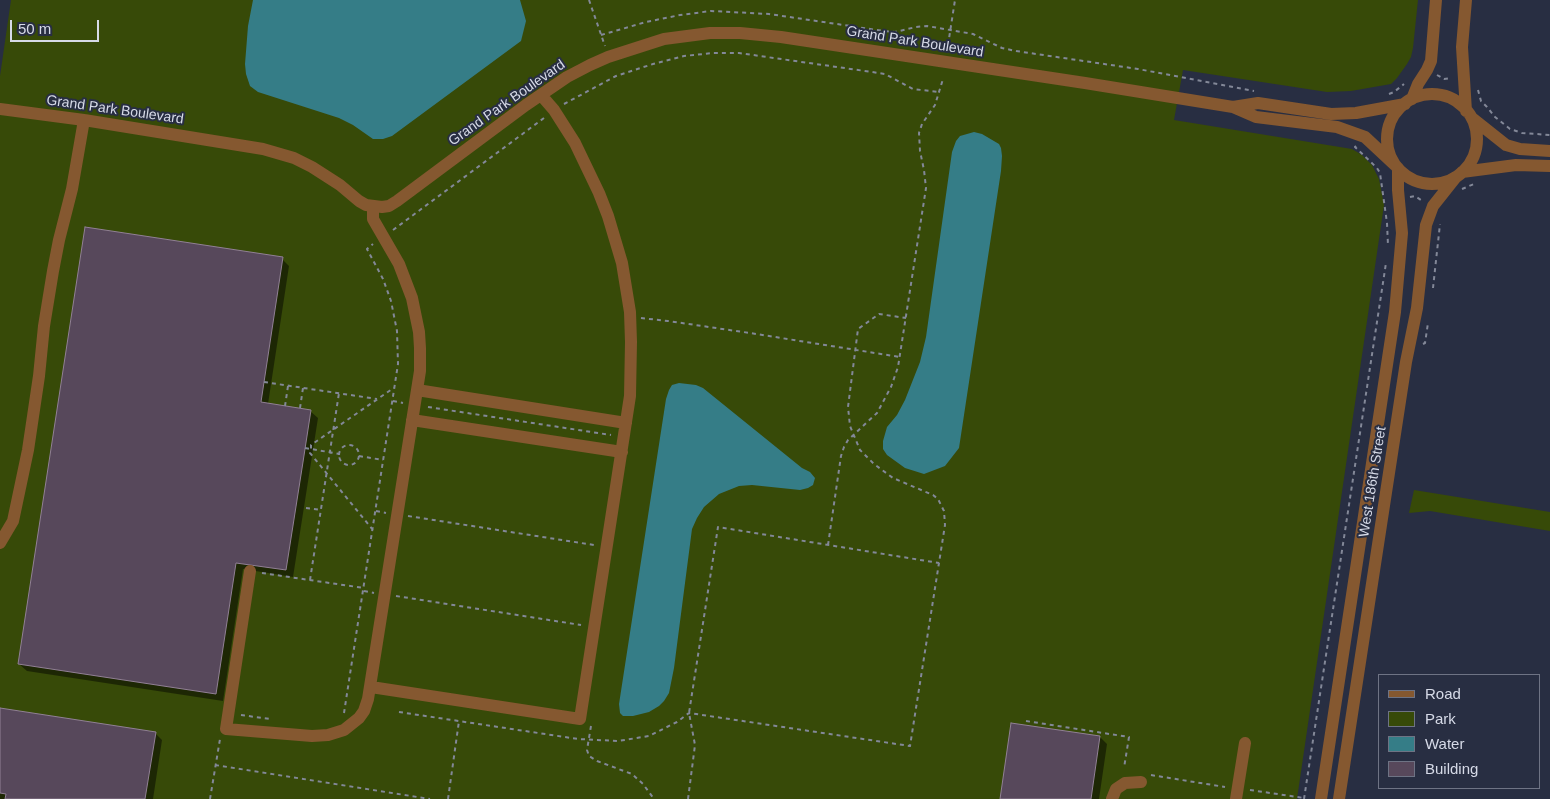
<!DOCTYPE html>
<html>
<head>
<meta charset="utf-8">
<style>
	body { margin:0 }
	#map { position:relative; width:1550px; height:799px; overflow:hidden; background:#282e42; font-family:Arial,sans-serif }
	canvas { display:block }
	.legend { position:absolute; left:1378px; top:674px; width:162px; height:115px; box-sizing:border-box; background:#282e42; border:1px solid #6e7384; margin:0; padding:6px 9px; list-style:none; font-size:15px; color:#d6dae7 }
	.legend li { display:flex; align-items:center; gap:10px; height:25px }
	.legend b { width:25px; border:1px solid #6e7384 }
	.scale { position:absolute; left:10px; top:20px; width:89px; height:22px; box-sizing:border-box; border:2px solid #d6dae7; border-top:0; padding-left:6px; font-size:15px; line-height:18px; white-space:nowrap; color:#d6dae7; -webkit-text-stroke:4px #282e42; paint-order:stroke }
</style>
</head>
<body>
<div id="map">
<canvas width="1550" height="799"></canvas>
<ul class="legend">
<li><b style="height:6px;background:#855830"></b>Road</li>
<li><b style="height:14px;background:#374a08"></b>Park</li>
<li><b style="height:14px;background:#357d87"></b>Water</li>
<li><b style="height:14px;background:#57485b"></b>Building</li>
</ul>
<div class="scale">50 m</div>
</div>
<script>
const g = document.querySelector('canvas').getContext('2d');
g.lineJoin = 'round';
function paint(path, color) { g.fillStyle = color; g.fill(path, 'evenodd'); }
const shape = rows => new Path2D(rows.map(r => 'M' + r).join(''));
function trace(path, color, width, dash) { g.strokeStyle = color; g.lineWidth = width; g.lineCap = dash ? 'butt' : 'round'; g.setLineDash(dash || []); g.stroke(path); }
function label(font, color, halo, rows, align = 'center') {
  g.font = font + ' Arial,sans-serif'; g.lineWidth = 4; g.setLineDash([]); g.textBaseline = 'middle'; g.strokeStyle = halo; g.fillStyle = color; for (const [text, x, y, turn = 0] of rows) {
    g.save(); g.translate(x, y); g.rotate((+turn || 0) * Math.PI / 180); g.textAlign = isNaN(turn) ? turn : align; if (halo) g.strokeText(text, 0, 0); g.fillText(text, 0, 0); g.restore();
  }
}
paint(shape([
	[11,0,1418,0,1413,48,1411,57,1407,64,1397,78,1391,84,1351,91,1327,92,1183,70,1174,120,1352,149,1362,155,1372,165,1379,179,1384,205,1297,799,0,799,0,76],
	[1414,490,1550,512,1550,531,1430,511,1409,513]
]), '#374a08');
paint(shape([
	[253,0,520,0,526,21,521,41,392,136,383,139,373,139,353,125,339,118,258,92,250,86,246,74,245,64,248,26],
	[974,132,982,134,999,144,1001,148,1002,156,1001,171,959,448,945,466,924,474,905,468,887,455,883,449,883,441,887,427,897,415,905,400,920,362,926,337,952,152,956,141,960,136],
	[679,383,696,385,703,388,802,468,810,472,815,478,813,485,808,488,800,490,752,485,739,486,719,494,704,507,697,518,692,529,674,668,669,693,664,701,659,706,649,712,633,716,623,716,620,713,619,704,666,399,669,390,672,385]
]), '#357d87');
paint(shape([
	[282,259,289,266,268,404,310,411,318,418,293,577,243,569,223,701,27,671,19,664],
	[0,709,155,733,162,740,153,799,0,799],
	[1100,737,1107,744,1099,799,1001,799]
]), '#0007');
const building = shape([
	[85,227,283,257,261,402,311,410,303,462,286,570,236,563,216,694,18,664,85,227],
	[0,708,156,732,145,799,5,799,6,794,0,793,0,708],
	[1011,723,1100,736,1091,799,1000,799,1011,723]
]);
paint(building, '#57485b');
trace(building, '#918095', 1);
trace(shape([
	[589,0,605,46],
	[601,35,646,22,680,15,711,11,769,14,884,31,895,32,916,27,927,26,973,34,1002,48,1016,51,1138,69,1254,91],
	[948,45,955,0],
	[1437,75,1444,79,1451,78],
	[1478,90,1481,101,1487,107,1495,117,1510,129,1522,133,1550,135],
	[1389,94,1394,92,1404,84],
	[564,104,616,76,653,64,684,56,713,53,739,53,872,72,885,74,913,89,939,92],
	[1356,146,1355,147,1377,168,1380,173,1387,223,1388,245],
	[1462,189,1474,184],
	[1410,197,1415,196,1421,200],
	[393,230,544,118],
	[1433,288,1440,224],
	[641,318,668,321,750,333,900,357],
	[1423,344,1425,343,1428,323],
	[264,382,377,399],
	[393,401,403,403],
	[285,406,288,386],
	[428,407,611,435],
	[300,408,303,388],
	'339 455a10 10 0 1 1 20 0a10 10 0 1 1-20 0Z',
	[305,448,340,454],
	[359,456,383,460],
	[306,508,321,510],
	[376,511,386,513],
	[408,516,594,545],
	[373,530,310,453,311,449,311,445,395,387],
	[828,545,841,456,844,447,848,440,877,413,891,387,898,367,926,188,924,170,920,151,919,133,922,124,935,105,943,79],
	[262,573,364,588],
	[310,580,339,393],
	[364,591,374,593],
	[396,596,581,625],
	[399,712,578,739,618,741,649,736,677,722,689,713,910,746,945,525,944,511,938,499,933,495,893,478,874,464,860,450,850,426,848,407,858,329,879,314,906,318],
	[344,713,398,364,397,331,391,301,383,279,367,249,373,244],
	[241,715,270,719],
	[1026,721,1129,737,1124,768],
	[591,726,587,750,589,756,597,761,632,774,643,784,654,799],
	[215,765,430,799],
	[1151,775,1225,787],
	[1250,790,1304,798],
	[210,799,220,739],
	[448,799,459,721],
	[688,799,695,745,689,713,718,527,939,563],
	[1304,799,1386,263]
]), '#838898', 2, [4, 4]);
trace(shape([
	[1466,0,1462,47,1466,111],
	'1387 139a45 45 0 1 1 90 0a45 45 0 1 1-90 0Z',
	[1412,99,1418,84,1427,70,1431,61,1436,0],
	[1233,107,1258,103,1331,114,1356,113,1405,104],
	[0,109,84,120,263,149,294,158,312,167,340,185,359,201,366,205,382,207,389,206,397,201,526,105,567,77,590,65,608,57,664,39,710,33,740,33,781,37,1085,83,1233,107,1256,117,1337,127,1365,137,1395,165],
	[1472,118,1506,145,1520,149,1550,151],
	[1462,172,1516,165,1550,166],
	[417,390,626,423],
	[412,420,622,452],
	[0,543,13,521,28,450,39,376,44,326,53,271,59,240,72,189,84,120],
	[250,571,226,729,312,736,328,735,344,730,359,718,364,711,368,699,420,371,420,348,419,332,412,298,399,264,373,219,373,206],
	[371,687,580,719,630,396,631,342,630,312,622,263,608,216,599,193,575,143,554,110,541,95],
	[1112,799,1116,789,1125,783,1141,782],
	[1236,799,1245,743],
	[1321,799,1395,312,1402,233,1398,190,1398,168],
	[1339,799,1406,362,1417,308,1426,225,1433,206,1456,177]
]), '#855830', 12);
label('14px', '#d6dae7', '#282e42', [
	["Grand Park Boulevard",915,42,9],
	["Grand Park Boulevard",507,103,-35],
	["Grand Park Boulevard",115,110,8],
	["West 186th Street",1373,482,-81]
]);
</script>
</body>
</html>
